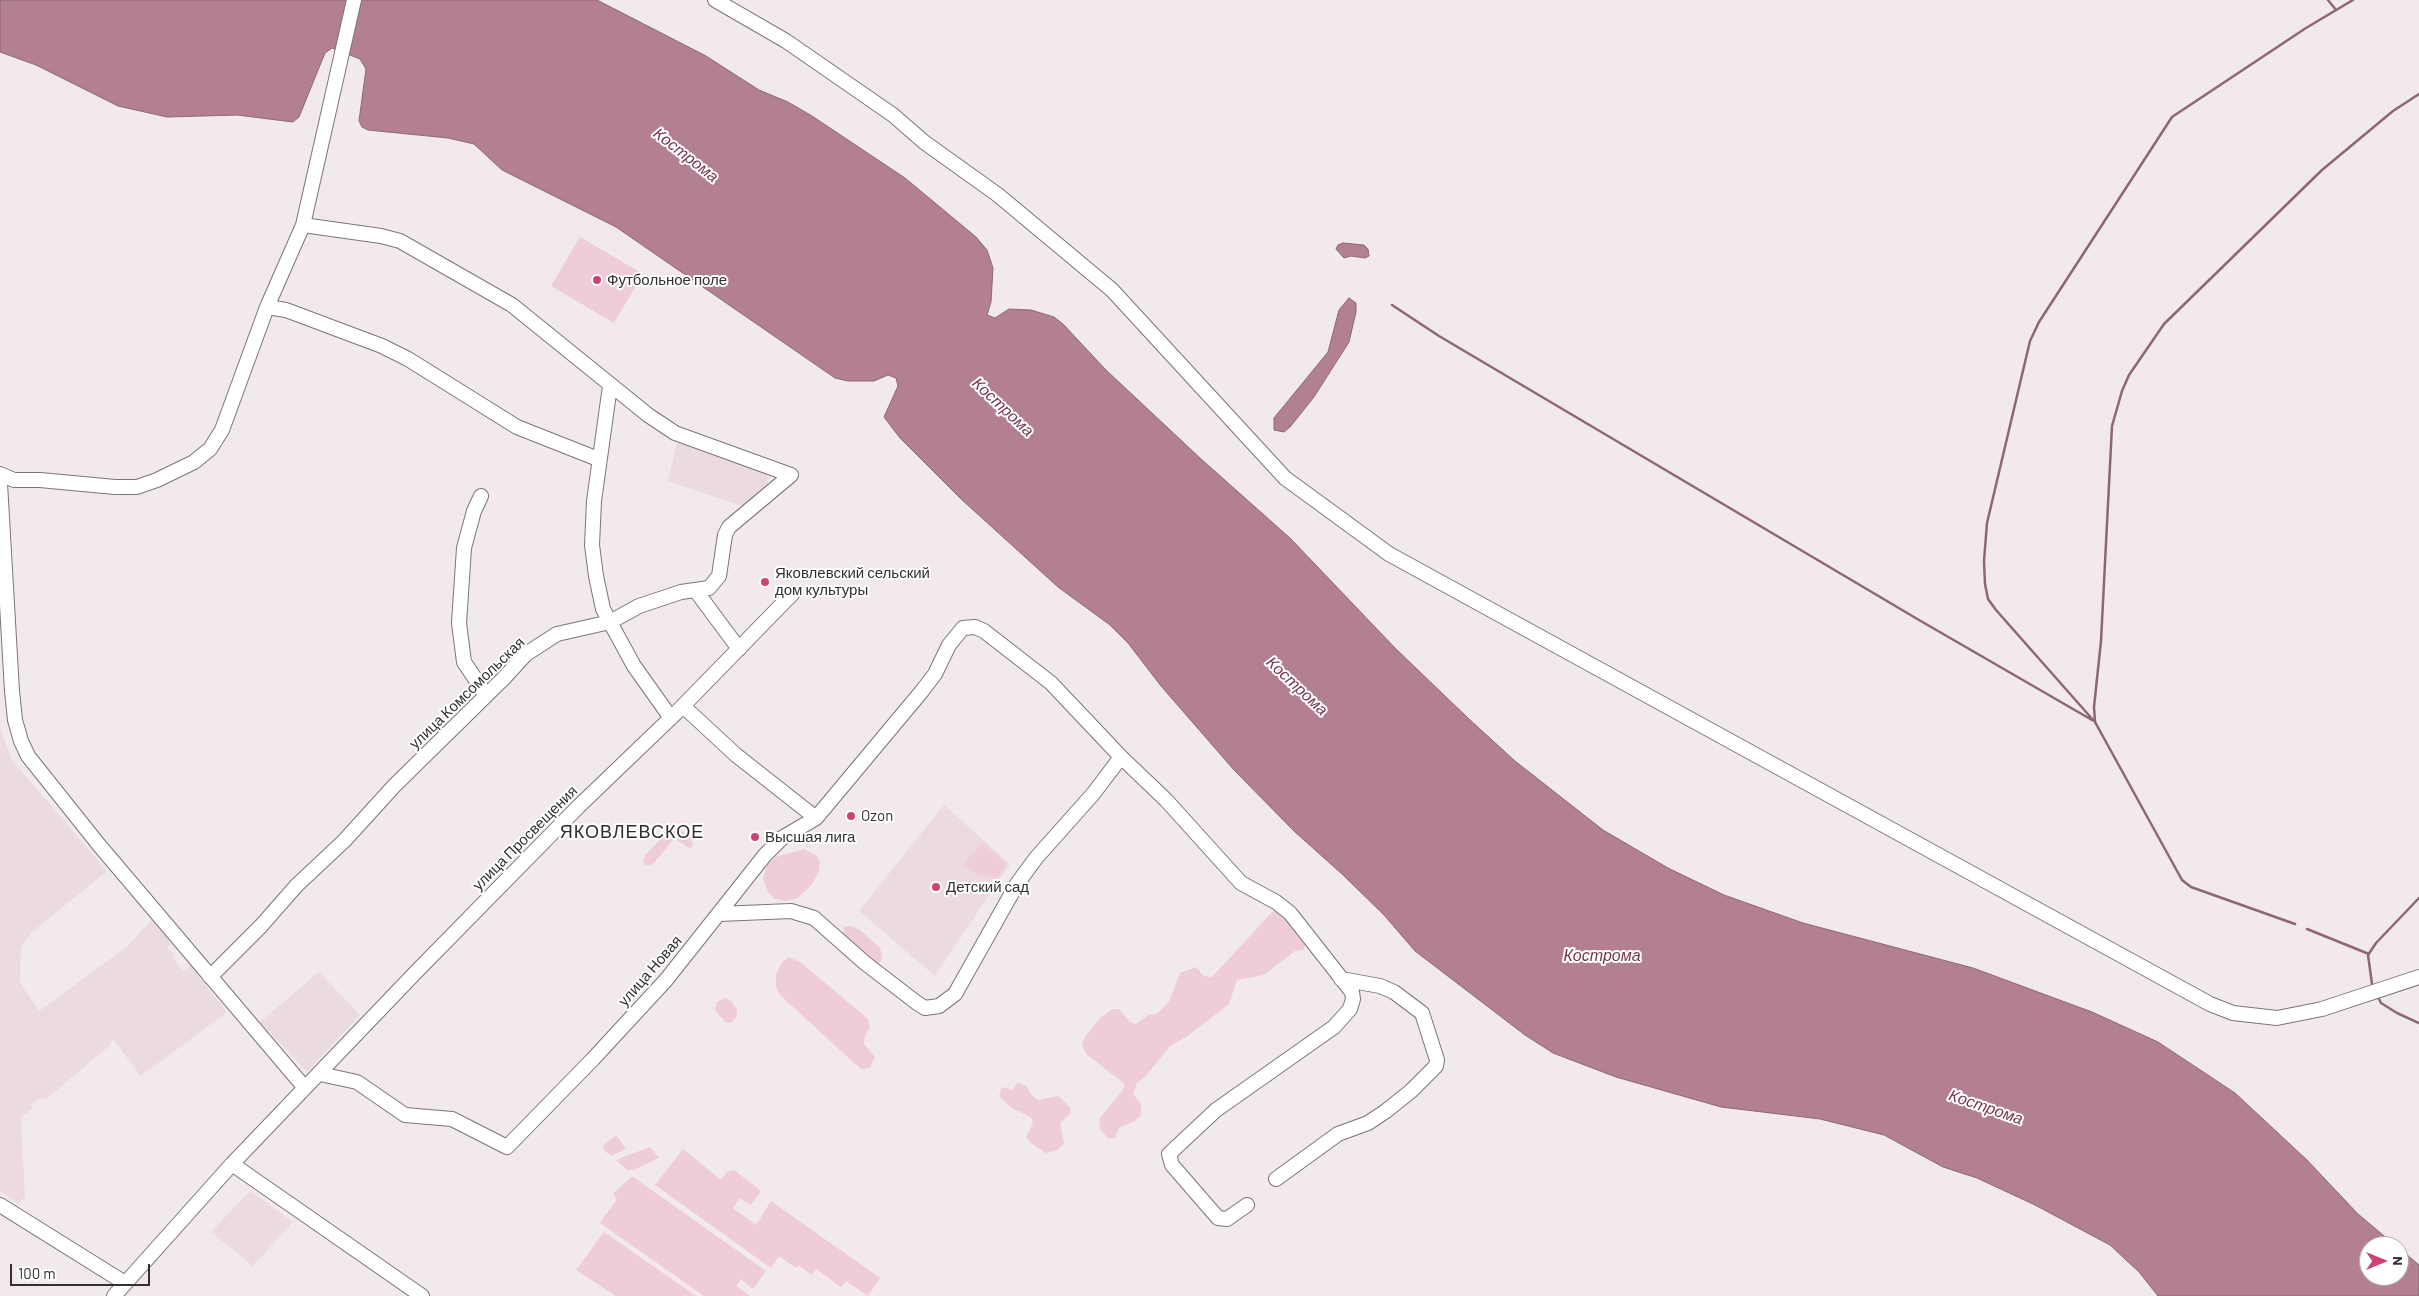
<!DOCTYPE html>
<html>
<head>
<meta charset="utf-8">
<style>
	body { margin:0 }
	#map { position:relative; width:2419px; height:1296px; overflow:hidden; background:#f1e9eb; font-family:Barlow,sans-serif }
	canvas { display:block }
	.north { position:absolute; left:2359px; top:1236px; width:50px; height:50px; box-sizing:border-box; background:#fff; border:1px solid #adacac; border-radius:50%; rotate:90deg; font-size:14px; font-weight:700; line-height:20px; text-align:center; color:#333030 }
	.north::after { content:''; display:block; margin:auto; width:18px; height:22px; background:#cd4276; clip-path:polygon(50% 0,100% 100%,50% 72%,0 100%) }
	.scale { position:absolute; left:10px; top:1264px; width:140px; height:22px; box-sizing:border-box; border:2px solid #333030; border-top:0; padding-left:6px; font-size:15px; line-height:18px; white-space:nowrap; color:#333030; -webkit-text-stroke:4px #fff; paint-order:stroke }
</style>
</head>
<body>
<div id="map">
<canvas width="2419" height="1296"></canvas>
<div class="north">N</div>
<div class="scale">100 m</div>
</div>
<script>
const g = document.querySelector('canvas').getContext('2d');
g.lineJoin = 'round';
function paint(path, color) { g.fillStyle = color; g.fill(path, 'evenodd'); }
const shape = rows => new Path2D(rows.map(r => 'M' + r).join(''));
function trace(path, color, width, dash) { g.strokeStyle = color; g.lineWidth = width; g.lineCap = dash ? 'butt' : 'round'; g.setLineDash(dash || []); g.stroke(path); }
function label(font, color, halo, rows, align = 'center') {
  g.font = font + ' Barlow,sans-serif'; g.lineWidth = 4; g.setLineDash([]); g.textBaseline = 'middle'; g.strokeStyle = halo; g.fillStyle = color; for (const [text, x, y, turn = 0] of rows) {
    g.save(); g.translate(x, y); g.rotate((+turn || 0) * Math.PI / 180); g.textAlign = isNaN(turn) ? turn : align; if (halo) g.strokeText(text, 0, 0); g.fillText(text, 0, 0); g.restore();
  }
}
paint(shape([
	[678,438,766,473,769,479,764,493,745,507,668,481],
	[0,727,11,759,107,871,31,933,21,947,20,983,39,1011,128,946,154,917,170,938,168,940,171,944,167,947,174,955,172,957,183,971,193,964,201,974,198,976,227,1012,141,1076,113,1039,108,1047,46,1099,40,1098,32,1104,32,1109,21,1117,25,1197,18,1203,0,1191],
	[944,805,1010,864,935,976,859,911],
	[319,972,360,1015,307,1072,260,1022],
	[250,1191,293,1222,253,1266,211,1232]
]), '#ebdade');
paint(shape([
	[580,237,643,274,614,323,551,286],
	[672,827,677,827,692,839,693,847,689,848,677,840,673,840,654,863,651,865,645,865,643,861,646,854],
	[981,845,985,845,1005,863,1005,868,996,878,978,875,965,865,965,862],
	[804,849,817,856,820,862,819,871,812,884,798,898,786,901,775,899,768,892,763,879,767,865,776,857],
	[1273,911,1281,912,1303,939,1305,945,1303,950,1295,951,1264,975,1237,980,1229,1004,1189,1035,1170,1046,1146,1076,1137,1083,1133,1094,1141,1104,1141,1115,1135,1121,1119,1128,1115,1138,1108,1138,1100,1129,1099,1119,1123,1090,1125,1084,1086,1054,1082,1044,1085,1037,1100,1018,1113,1009,1119,1009,1130,1022,1136,1024,1148,1015,1156,1014,1169,1002,1180,973,1196,967,1204,976,1212,977],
	[850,926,859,929,880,948,882,956,881,961,879,963,873,960,843,933,844,927],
	[789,957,800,962,868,1019,870,1028,865,1036,864,1044,875,1057,870,1068,862,1069,854,1063,779,994,776,986,776,974,782,962],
	[725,998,730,1000,737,1009,737,1016,732,1022,726,1023,715,1010,717,1002],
	[1018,1082,1026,1086,1031,1094,1038,1100,1058,1096,1070,1107,1071,1113,1060,1123,1064,1143,1058,1150,1046,1153,1031,1143,1026,1137,1033,1123,1031,1117,1013,1109,999,1096,1002,1087,1013,1090],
	[616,1135,626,1149,611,1156,605,1151,603,1146],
	[650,1147,659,1158,634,1170,627,1170,616,1160],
	[683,1149,721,1180,727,1172,734,1170,761,1191,751,1205,740,1198,733,1208,756,1225,771,1201,880,1278,868,1296,846,1281,841,1287,816,1269,812,1275,798,1265,796,1268,779,1256,771,1268,655,1185],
	[632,1176,766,1271,753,1289,741,1279,736,1286,750,1296,704,1296,600,1223,617,1199,613,1194],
	[604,1232,656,1268,696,1296,616,1296,576,1270]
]), '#efcdd6');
const water = shape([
	[0,0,597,0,706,56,759,90,788,102,812,116,905,178,976,237,987,250,993,268,991,302,987,315,995,318,1009,309,1031,310,1054,317,1063,324,1106,370,1200,458,1291,539,1395,648,1469,719,1515,761,1603,830,1668,868,1724,895,1803,923,1973,968,2092,1012,2158,1042,2235,1093,2307,1160,2358,1214,2396,1246,2369,1246,2369,1276,2399,1276,2399,1248,2419,1265,2419,1296,2158,1296,2139,1272,2110,1245,2035,1205,1977,1178,1943,1167,1884,1135,1820,1119,1721,1107,1616,1077,1553,1053,1525,1035,1415,951,1384,915,1342,874,1295,832,1234,770,1161,686,1128,643,1110,625,1058,587,960,498,900,438,884,417,898,386,896,378,888,375,874,381,848,381,835,378,616,227,502,170,474,144,448,138,368,130,362,127,359,121,366,69,360,59,332,48,325,53,299,117,293,122,237,115,167,117,118,106,36,65,0,52,0,0],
	[1343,243,1364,245,1368,249,1369,256,1365,258,1351,256,1344,258,1336,249,1338,245,1343,243],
	[1349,298,1356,303,1356,312,1349,342,1314,397,1290,427,1284,432,1274,430,1274,418,1328,352,1339,310,1349,298]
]);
paint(water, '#b2808e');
trace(water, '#8c6872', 1);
trace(shape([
	[2328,0,2336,10],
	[1392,305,1439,336,1919,620,2092,720],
	[2094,721,1996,610,1988,599,1985,584,1984,561,1987,523,2030,341,2039,322,2172,117,2306,28,2353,0],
	[2295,924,2191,887,2182,880,2095,722,2094,707,2101,641,2112,426,2122,391,2129,375,2164,324,2322,170,2393,111,2419,94],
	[2307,929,2369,954],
	[2372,984,2368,955,2376,943,2419,898],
	[2378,997,2381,1003,2397,1013,2419,1023]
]), '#8c6872', 2.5);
const minor = shape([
	[715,0,786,41,893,115,924,142,998,195,1112,290,1285,478,1389,554,2210,1004,2233,1013,2277,1018,2322,1009,2419,977],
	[267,307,286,310,382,346,408,359,517,427,598,459],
	[610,386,594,501,592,545,596,576,603,609,610,622,634,666,671,718],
	[0,474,14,480,40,480,115,487,137,487,157,480,194,462,210,449,222,430,267,307,303,225,354,0],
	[0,483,12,691,15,720,21,741,28,756,99,845,305,1088],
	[481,496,474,511,464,548,459,623,464,662,486,695],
	[696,591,739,649],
	[683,706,736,755,816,818,922,691,935,674,949,645,963,628,975,627,984,631,1051,683,1121,757,1166,800,1241,883,1276,902,1290,913,1352,992,1353,999,1350,1009,1334,1027,1216,1110,1169,1154,1172,1165,1218,1218,1227,1219,1247,1205],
	[719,914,791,911,814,918,865,963,917,1003,925,1008,939,1006,955,994,1017,884,1036,858,1093,794,1121,757],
	[210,977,261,926,297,885,344,841,394,786,504,678,526,654,557,634,610,622,639,606,681,592,709,588,719,576,725,535,729,527,791,475,675,433,648,415,512,305,400,241,381,236,303,225],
	[320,1074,357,1082,405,1115,452,1119,507,1147,593,1059,666,980,765,855,782,838,816,818],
	[232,1164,422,1296],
	[1276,1179,1338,1134,1368,1123,1386,1111,1411,1091,1436,1066,1437,1060,1422,1013,1394,992,1380,986,1341,979],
	[0,1205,125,1283],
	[114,1296,232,1164,416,972,579,806,677,712,793,593]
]);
trace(minor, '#7c7577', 16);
trace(minor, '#fff', 14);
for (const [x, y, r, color] of [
	[597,280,5,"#cd4276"],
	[765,582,5,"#cd4276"],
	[851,816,5,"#cd4276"],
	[755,837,5,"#cd4276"],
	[936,887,5,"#cd4276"]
]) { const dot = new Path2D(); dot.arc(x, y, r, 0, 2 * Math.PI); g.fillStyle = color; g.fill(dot); trace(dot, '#fff', 2); }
label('15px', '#333030', '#fff', [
	["Футбольное поле",607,280],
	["Яковлевский сельский",775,573],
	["дом культуры",775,590],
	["Ozon",861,816],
	["Высшая лига",765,837],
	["Детский сад",946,887]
], 'left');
label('15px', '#333030', '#fff', [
	["улица Комсомольская",467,693,-44],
	["улица Просвещения",525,838,-45],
	["улица Новая",650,971,-49]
]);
label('italic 16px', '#76364b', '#fff', [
	["Кострома",686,155,38],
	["Кострома",1003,407,43],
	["Кострома",1297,686,43],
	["Кострома",1602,956],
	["Кострома",1986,1107,19]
]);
g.letterSpacing = '1px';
label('18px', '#302b2c', '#fff', [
	["ЯКОВЛЕВСКОЕ",632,832]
]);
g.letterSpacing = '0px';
</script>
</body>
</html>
